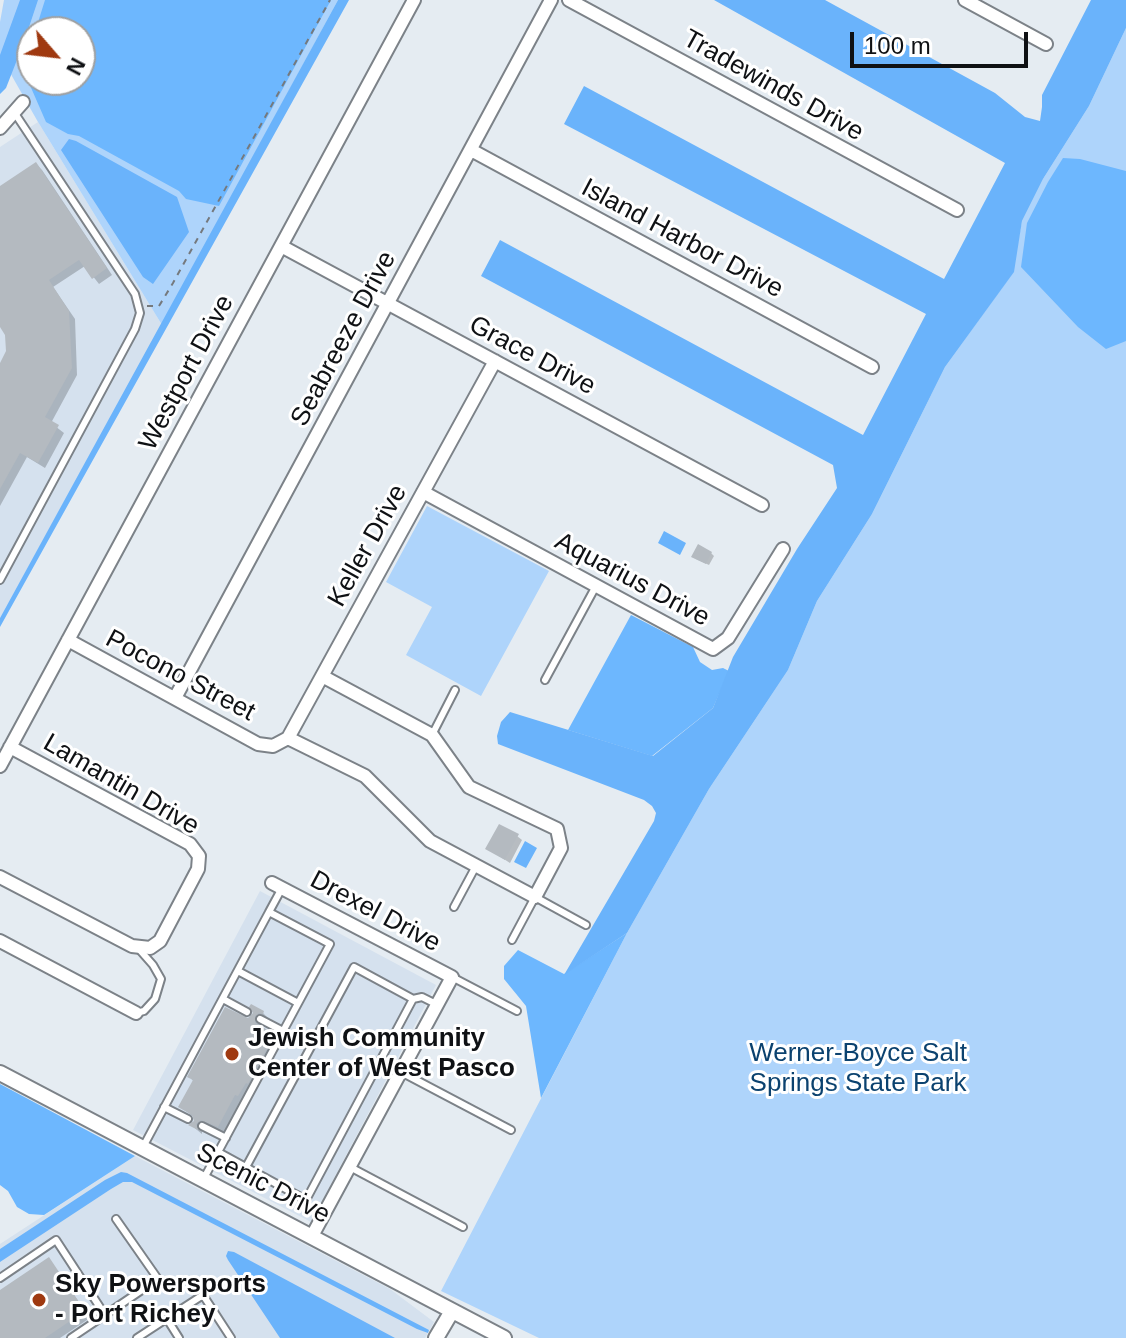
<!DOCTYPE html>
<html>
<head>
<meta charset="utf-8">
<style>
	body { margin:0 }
	#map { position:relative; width:1126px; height:1338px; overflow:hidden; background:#e5ecf2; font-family:Helvetica,sans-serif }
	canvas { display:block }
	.north { position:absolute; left:16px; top:16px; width:80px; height:80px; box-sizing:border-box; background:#fff; border:2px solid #9fa0a1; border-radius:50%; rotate:118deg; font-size:22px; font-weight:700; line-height:32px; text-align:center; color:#0f1114 }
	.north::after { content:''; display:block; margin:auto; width:28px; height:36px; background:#9f3910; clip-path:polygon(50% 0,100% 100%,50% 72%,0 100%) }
	.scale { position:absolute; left:850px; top:32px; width:178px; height:36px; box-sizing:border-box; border:4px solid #0f1114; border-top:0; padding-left:10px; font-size:24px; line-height:28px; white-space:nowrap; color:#0f1114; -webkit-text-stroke:6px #fff; paint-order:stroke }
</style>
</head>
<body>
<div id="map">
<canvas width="1126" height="1338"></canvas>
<div class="north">N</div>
<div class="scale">100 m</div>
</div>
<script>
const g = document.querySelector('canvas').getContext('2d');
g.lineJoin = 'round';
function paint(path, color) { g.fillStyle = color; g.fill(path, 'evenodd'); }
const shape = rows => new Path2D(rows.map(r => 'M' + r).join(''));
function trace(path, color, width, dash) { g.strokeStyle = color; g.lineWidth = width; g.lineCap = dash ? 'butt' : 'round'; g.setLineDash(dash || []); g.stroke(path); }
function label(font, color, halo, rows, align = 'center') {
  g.font = font + ' Helvetica,sans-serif'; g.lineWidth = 6; g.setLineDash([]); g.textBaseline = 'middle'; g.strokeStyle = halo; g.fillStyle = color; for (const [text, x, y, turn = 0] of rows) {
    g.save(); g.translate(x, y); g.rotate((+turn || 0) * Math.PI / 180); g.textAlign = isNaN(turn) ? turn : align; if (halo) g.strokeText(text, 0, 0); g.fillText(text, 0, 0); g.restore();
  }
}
paint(shape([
	[38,122,162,325,0,618,0,147],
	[260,891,436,985,311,1222,133,1130],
	[135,1156,390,1289,434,1322,425,1338,0,1338,0,1244]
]), '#d5e1ee');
paint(shape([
	[4,0,338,0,162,325,38,122,0,55,0,22],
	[32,32,80,32,80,80,32,80],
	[1126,28,1126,1338,539,1338,441,1291,627,933,709,789,788,670,817,601,872,514,945,367,1012,274,1022,221,1043,179,1089,106],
	[427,506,549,571,481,696,406,655,432,607,386,582]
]), '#aed4fb');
paint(shape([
	[45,0,331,0,219,206,186,199,179,191,79,136,68,134,46,122,22,67,32,41,32,80,80,80,80,32,35,32],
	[1063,158,1080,159,1126,171,1126,341,1106,349,1078,327,1021,267,1027,223,1048,182],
	[631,615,693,647,700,662,712,670,723,668,729,671,713,708,652,756,568,730],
	[627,933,541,1098,526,1006,504,979,504,966,518,950,564,974],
	[0,1084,135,1156,44,1215,29,1214,17,1207,8,1191,0,1185]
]), '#6db7fe');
paint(shape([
	[20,0,38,0,24,42,6,88,0,94,0,55],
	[338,0,349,0,0,627,0,618],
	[714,0,825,0,995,93,1025,117,1040,121,1042,107,1042,95,1091,0,1126,0,1126,28,1089,106,1043,179,1022,221,1014,272,945,367,872,514,817,601,788,670,709,789,627,933,564,975,654,821,656,813,652,806,644,800,498,744,497,736,501,722,510,712,653,756,713,708,733,657,797,549,837,488,833,465,481,276,500,240,863,435,926,314,564,124,584,86,944,279,1005,163],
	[69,139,76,141,177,197,189,232,153,284,143,277,61,150],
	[664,531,686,543,680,555,658,543],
	[525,841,537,848,526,868,514,862],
	[121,1172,127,1173,429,1330,428,1333,417,1329,132,1182,123,1182,111,1189,0,1262,0,1249,105,1180],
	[228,1251,234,1252,395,1338,280,1338,228,1260,226,1256]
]), '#6ab3fb');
paint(shape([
	[36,164,42,170,112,275,99,284,85,266,53,287,75,319,77,375,51,423,64,433,45,468,27,457,0,506,0,367,8,352,7,335,0,324,0,188],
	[711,553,714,556,709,565,696,559],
	[517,836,522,840,510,863,488,849],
	[255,1013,263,1013,269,1019,266,1018,261,1022,261,1028,274,1036,280,1042,245,1101,242,1099,224,1132,208,1125,202,1131,202,1134,191,1125,196,1122,195,1118,181,1107,194,1082,190,1077],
	[54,1266,90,1318,60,1338,0,1338,0,1292]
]), '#0003');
paint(shape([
	[36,162,107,268,92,279,79,260,49,280,69,311,72,368,45,417,59,425,38,463,20,453,0,489,0,363,6,351,5,335,0,327,0,186],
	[698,544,712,552,706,564,691,557],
	[499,824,519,834,505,860,485,849],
	[251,1004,264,1011,263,1014,259,1013,255,1016,255,1023,275,1034,248,1084,246,1083,238,1096,235,1095,218,1127,201,1120,196,1124,198,1130,188,1125,194,1121,192,1115,178,1107,193,1080,187,1077,225,1007,248,1018,253,1013,249,1007],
	[49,1257,85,1311,45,1338,0,1338,0,1290]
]), '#b4bac0');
const service = shape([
	[0,580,135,329,140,313,135,294,14,112],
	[545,680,596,586],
	[432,735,455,690],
	[454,907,476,866],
	[269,912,282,888],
	[512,940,535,897,586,925],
	[238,971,298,1003],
	[452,977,517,1011],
	[223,999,247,1012],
	[413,999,422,997,438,1005],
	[136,1013,144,1011,155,999,161,979,153,965,138,948],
	[260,1019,283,1031],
	[401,1072,511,1130],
	[164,1107,188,1119],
	[202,1126,226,1138],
	[143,1147,269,912,330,944,203,1180],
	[218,1152,306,1200,413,999,354,967,246,1167],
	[350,1167,463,1227],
	[0,1278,56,1240,105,1315,71,1338],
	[105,1315,158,1279,116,1219],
	[167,1319,179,1338],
	[137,1338,203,1295,231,1338]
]);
const minor = shape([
	[569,0,957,210],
	[965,0,1046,44],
	[0,128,23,102],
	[471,150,872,367],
	[281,246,762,505],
	[423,492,713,649,728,638,783,549],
	[68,640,258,744,273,746,288,738,495,361],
	[175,698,551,0],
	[288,738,365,776,430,841,535,897,561,848,557,829,469,787,432,735,322,676],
	[0,766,414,0],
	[0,877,132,946,150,948,160,941,198,869,199,856,190,844,10,747],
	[272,883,452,977,312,1236],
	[0,941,136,1013]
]);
const tertiary = shape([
	[0,1073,504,1338],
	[436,1338,452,1311]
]);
trace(service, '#7c8288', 10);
trace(minor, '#7c8288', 16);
trace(tertiary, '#7c8288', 18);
trace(shape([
	[147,306,159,306,173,283,330,0]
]), '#75797d', 2, [6, 6]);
trace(service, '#fff', 6);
trace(minor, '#fff', 12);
trace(tertiary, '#fff', 14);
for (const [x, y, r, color] of [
	[232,1054,8,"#9f3910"],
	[39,1300,8,"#9f3910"]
]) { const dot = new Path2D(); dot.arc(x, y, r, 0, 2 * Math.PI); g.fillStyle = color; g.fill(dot); trace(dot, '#fff', 3); }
label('26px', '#0f1114', '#fff', [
	["Tradewinds Drive",773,86,29],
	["Island Harbor Drive",682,239,28],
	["Seabreeze Drive",344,339,-62],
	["Grace Drive",532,356,28],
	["Westport Drive",187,373,-62],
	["Keller Drive",368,546,-61],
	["Aquarius Drive",632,580,28],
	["Pocono Street",180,676,28],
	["Lamantin Drive",121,785,30],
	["Drexel Drive",375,912,28],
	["Scenic Drive",263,1184,27]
]);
label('bold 26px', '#0f1114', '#fff', [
	["Jewish Community",248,1039],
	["Center of West Pasco",248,1069],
	["Sky Powersports",55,1285],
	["- Port Richey",55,1315]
], 'left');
label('26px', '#0b426f', '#fff', [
	["Werner-Boyce Salt",858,1054],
	["Springs State Park",858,1084]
]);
</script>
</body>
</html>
